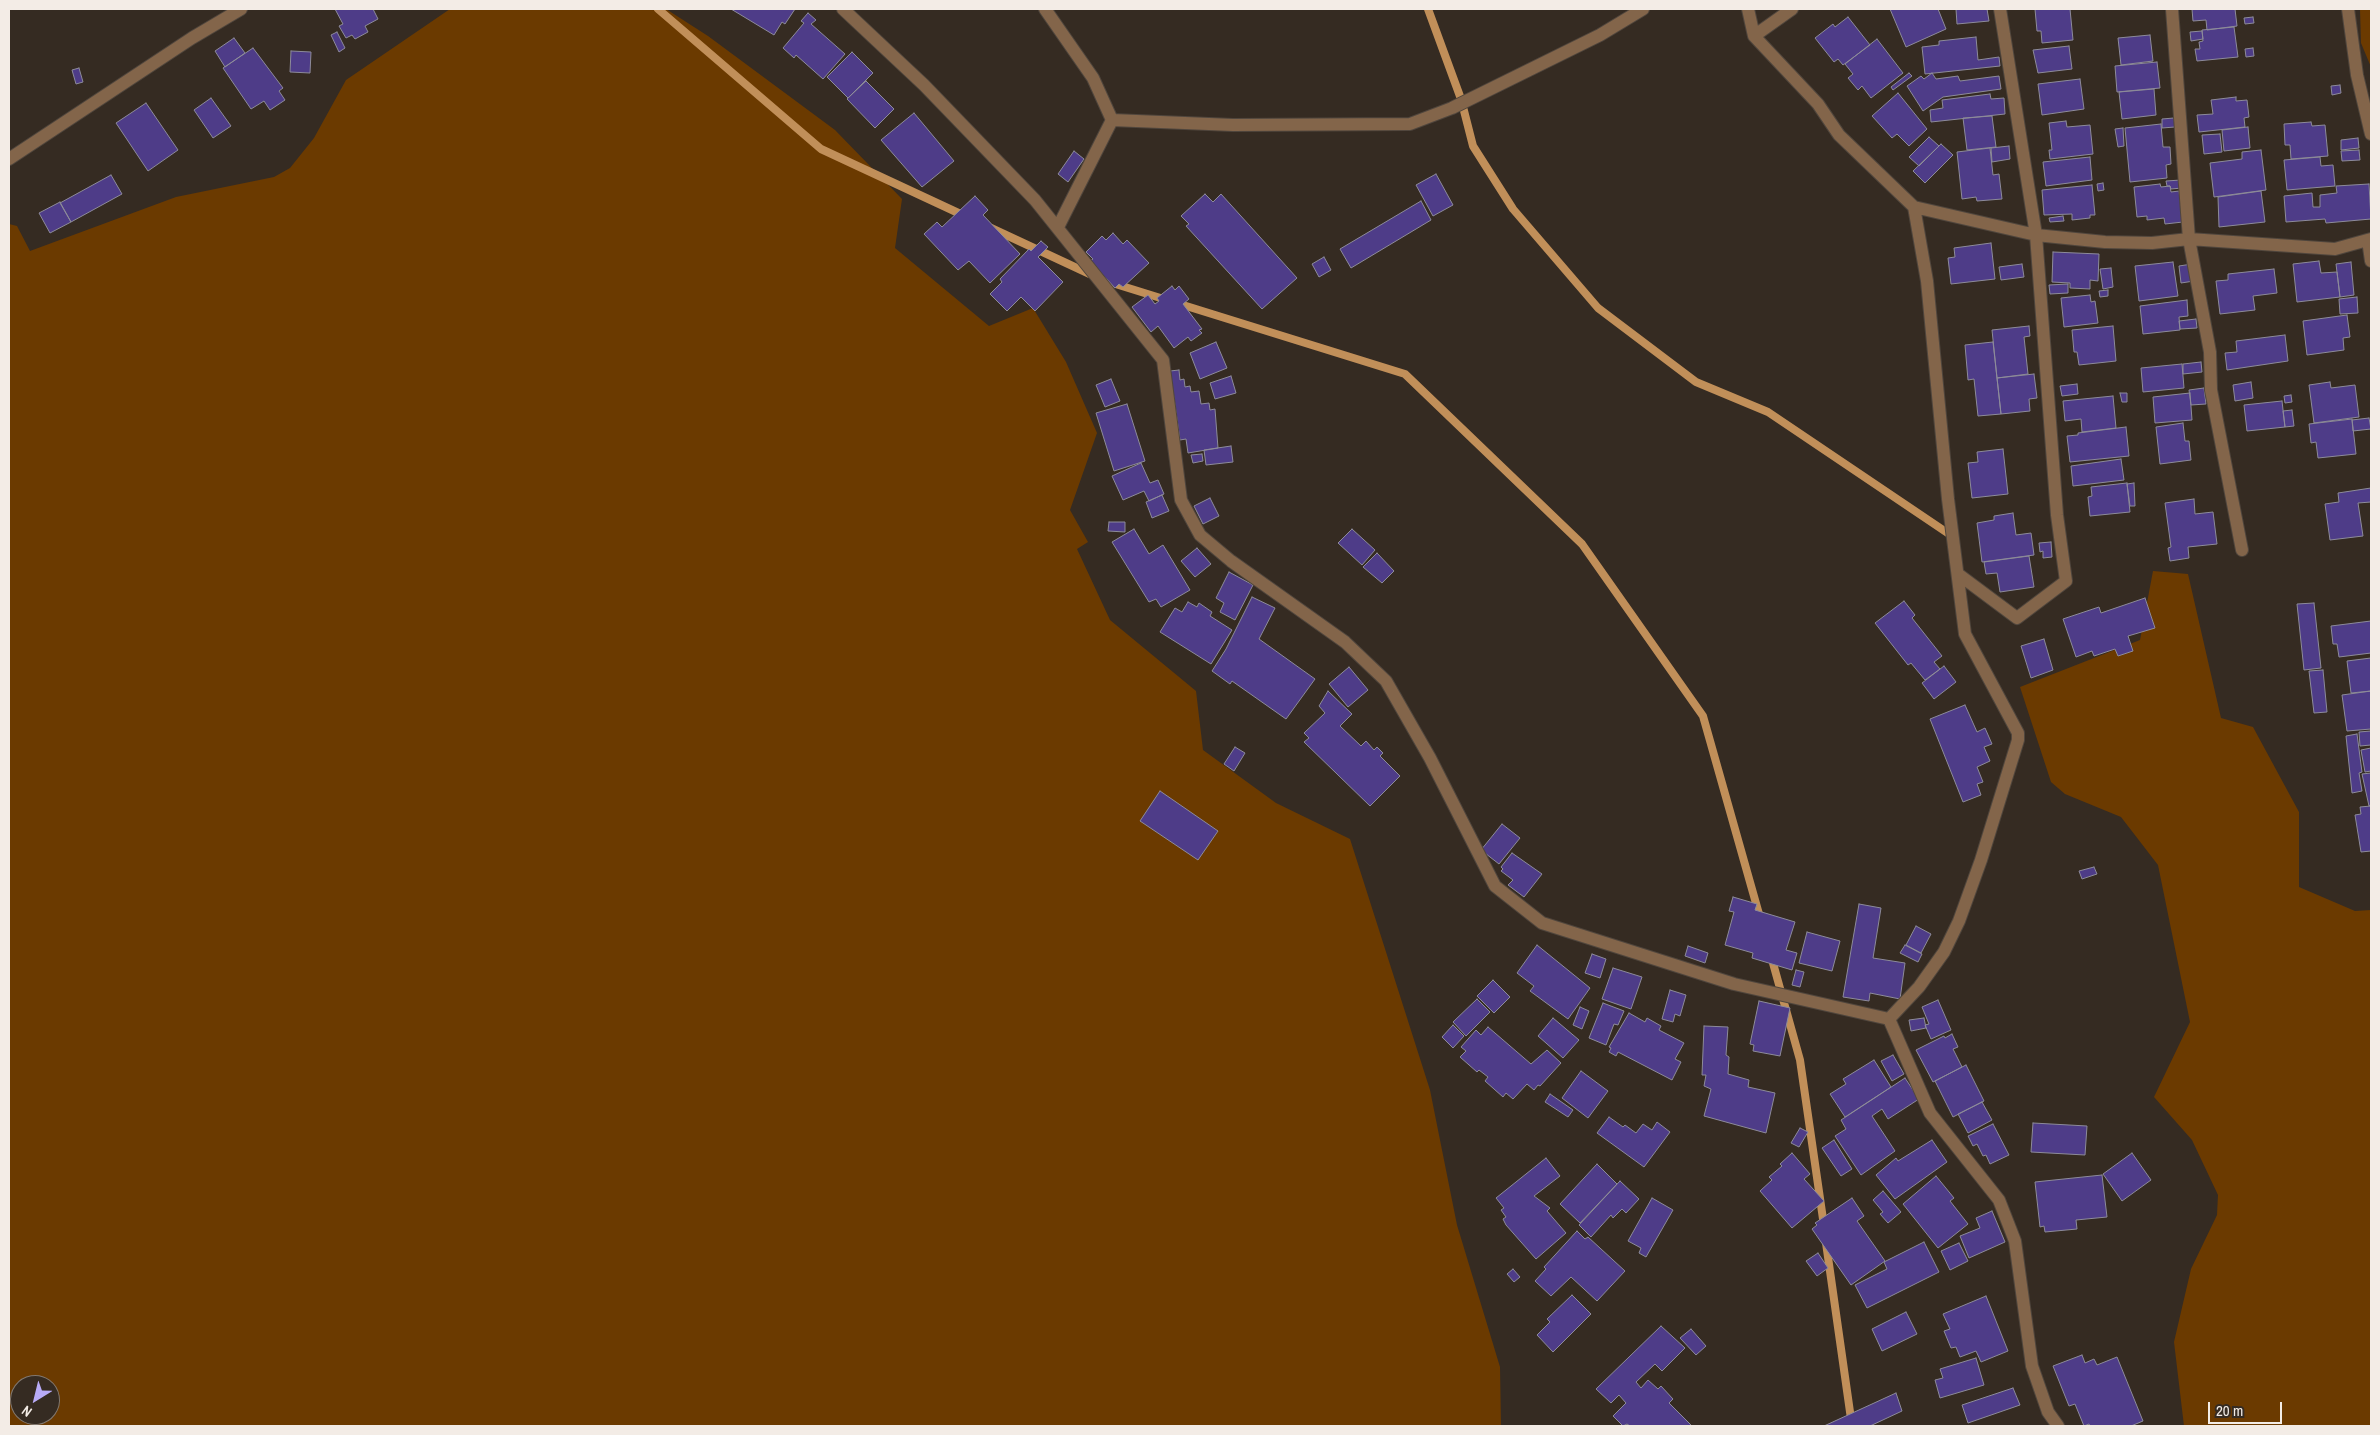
<!DOCTYPE html>
<html>
<head>
<meta charset="utf-8">
<style>
	body { margin:0 }
	#map { position:relative; width:2380px; height:1435px; overflow:hidden; background:#352b22; font-family:"Archivo Narrow",sans-serif }
	canvas { display:block }
	.frame { position:absolute; inset:0; border:10px solid #f3ece6; pointer-events:none }
	.north { position:absolute; left:10px; top:1375px; width:50px; height:50px; box-sizing:border-box; background:#352b22; border:1px solid #817870; border-radius:50%; rotate:216deg; font-size:14px; font-weight:700; line-height:20px; text-align:center; color:#f3ece6 }
	.north::after { content:''; display:block; margin:auto; width:18px; height:22px; background:#b8abf7; clip-path:polygon(50% 0,100% 100%,50% 72%,0 100%) }
	.scale { position:absolute; left:2208px; top:1402px; width:74px; height:22px; box-sizing:border-box; border:2px solid #f3ece6; border-top:0; padding-left:6px; font-size:15px; line-height:18px; white-space:nowrap; color:#f3ece6; -webkit-text-stroke:4px #352b22; paint-order:stroke }
</style>
</head>
<body>
<div id="map">
<canvas width="2380" height="1435"></canvas>
<div class="frame"></div>
<div class="north">N</div>
<div class="scale">20 m</div>
</div>
<script>
const g = document.querySelector('canvas').getContext('2d');
g.lineJoin = 'round';
function paint(path, color) { g.fillStyle = color; g.fill(path, 'evenodd'); }
const shape = rows => new Path2D(rows.map(r => 'M' + r).join(''));
function trace(path, color, width, dash) { g.strokeStyle = color; g.lineWidth = width; g.lineCap = dash ? 'butt' : 'round'; g.setLineDash(dash || []); g.stroke(path); }
paint(shape([
	[450,9,666,9,708,36,835,130,902,199,895,248,989,326,1033,308,1066,362,1097,433,1070,510,1088,542,1077,549,1110,620,1196,691,1203,750,1276,803,1350,839,1430,1090,1457,1225,1500,1367,1501,1426,9,1426,9,224,17,226,30,251,176,197,274,177,290,168,314,138,346,80],
	[20,1385,50,1385,50,1415,20,1415],
	[2360,9,2371,9,2371,67,2361,43],
	[2153,571,2188,574,2221,718,2253,727,2299,812,2299,887,2355,911,2371,910,2371,1426,2184,1426,2174,1342,2191,1269,2217,1215,2218,1195,2192,1140,2154,1097,2190,1022,2158,865,2121,817,2065,794,2051,782,2020,687,2140,640]
]), '#6b3a00');
trace(shape([
	[658,9,821,149,967,217],
	[1428,9,1461,99,1473,146,1513,209,1598,308,1696,382,1768,412,1952,536],
	[991,228,1094,276],
	[1109,282,1405,374,1582,544,1703,716,1761,921],
	[1771,956,1800,1060,1824,1226],
	[1826,1243,1852,1426]
]), '#c18f59', 8);
const building = shape([
	[335,9,373,9,378,19,365,26,368,32,355,39,352,35,346,38,339,26,343,24,335,9],
	[731,9,795,9,785,24,782,22,774,35,731,9],
	[1890,9,1938,9,1946,29,1906,47,1890,9],
	[1956,9,1987,9,1989,21,1957,24,1956,9],
	[2035,9,2070,9,2073,40,2042,43,2041,31,2037,31,2035,9],
	[2192,9,2235,9,2237,26,2207,30,2206,20,2193,21,2192,9],
	[808,13,816,20,811,24,845,54,823,79,796,55,794,58,783,48,804,23,801,21,808,13],
	[1848,17,1870,45,1843,65,1838,59,1834,62,1815,38,1833,24,1835,27,1848,17],
	[2253,17,2254,23,2245,24,2244,18,2253,17],
	[2234,27,2238,57,2197,61,2195,49,2200,49,2199,42,2203,41,2202,30,2234,27],
	[2202,31,2203,39,2191,41,2190,32,2202,31],
	[337,32,345,48,339,52,331,35,337,32],
	[2150,35,2153,61,2121,65,2118,38,2150,35],
	[1976,37,1978,60,1999,57,2000,66,1925,74,1922,47,1939,45,1939,41,1976,37],
	[234,38,245,53,225,67,215,51,234,38],
	[1877,39,1903,73,1871,98,1862,86,1858,90,1848,78,1853,74,1845,64,1877,39],
	[2069,46,2072,69,2038,73,2033,50,2069,46],
	[253,48,283,88,279,91,285,100,270,110,264,101,251,109,223,68,253,48],
	[2253,48,2254,56,2246,57,2245,49,2253,48],
	[291,51,311,52,310,73,290,72,291,51],
	[852,52,873,73,848,98,827,77,852,52],
	[2157,62,2160,88,2117,92,2115,66,2157,62],
	[79,68,83,82,76,84,72,70,79,68],
	[1909,73,1912,76,1893,90,1891,87,1909,73],
	[1932,73,1936,79,1958,76,1960,81,1999,76,2001,89,1943,97,1923,111,1907,86,1921,76,1924,79,1932,73],
	[2080,79,2084,109,2042,115,2038,84,2080,79],
	[866,81,894,109,875,128,847,99,866,81],
	[2340,85,2341,93,2332,95,2331,86,2340,85],
	[2154,89,2156,115,2122,119,2119,92,2154,89],
	[1898,93,1927,129,1909,146,1897,134,1892,138,1872,116,1898,93],
	[1990,94,1991,99,2004,98,2005,114,1931,122,1930,110,1943,108,1942,100,1990,94],
	[2236,97,2236,101,2247,100,2249,117,2244,118,2245,127,2199,132,2197,115,2213,114,2211,100,2236,97],
	[211,98,231,126,213,138,194,110,211,98],
	[146,103,178,150,148,171,116,123,146,103],
	[914,113,954,161,922,187,881,140,914,113],
	[1992,116,1996,147,1967,150,1963,118,1992,116],
	[2174,118,2175,127,2162,128,2162,119,2174,118],
	[2066,121,2067,127,2090,125,2093,154,2050,159,2049,150,2052,150,2049,123,2066,121],
	[2311,122,2312,126,2325,125,2328,156,2291,159,2290,145,2285,145,2284,124,2311,122],
	[2161,124,2163,147,2170,147,2171,164,2166,165,2167,178,2130,182,2125,128,2161,124],
	[2248,127,2250,148,2224,151,2222,130,2248,127],
	[2123,128,2124,146,2118,147,2115,129,2123,128],
	[2220,134,2222,152,2204,154,2202,135,2220,134],
	[1929,137,1939,146,1919,166,1909,157,1929,137],
	[2358,138,2359,148,2341,150,2341,140,2358,138],
	[1941,144,1953,155,1925,183,1913,171,1941,144],
	[2009,146,2010,159,1992,162,1991,148,2009,146],
	[1990,148,1993,175,1999,174,2002,199,1977,201,1976,197,1962,199,1957,152,1990,148],
	[2261,150,2266,190,2214,197,2210,163,2242,159,2242,152,2261,150],
	[2359,150,2360,160,2342,161,2341,151,2359,150],
	[1074,151,1084,159,1068,182,1058,174,1074,151],
	[2090,157,2092,180,2046,186,2043,162,2090,157],
	[2320,157,2321,166,2333,165,2335,186,2287,190,2284,160,2320,157],
	[1436,174,1453,205,1433,216,1416,185,1436,174],
	[111,175,122,194,71,222,60,203,111,175],
	[2181,180,2182,188,2171,189,2170,186,2167,186,2166,181,2181,180],
	[2103,183,2104,190,2098,191,2097,184,2103,183],
	[2160,184,2161,187,2170,186,2171,192,2179,191,2183,222,2165,224,2164,218,2147,220,2147,216,2137,217,2134,187,2160,184],
	[2369,184,2371,219,2326,223,2325,219,2286,222,2284,196,2312,193,2313,207,2320,207,2320,195,2337,193,2336,186,2369,184],
	[2092,185,2095,215,2090,215,2090,218,2072,220,2072,214,2044,215,2042,190,2092,185],
	[2261,191,2265,222,2219,227,2218,197,2261,191],
	[1205,194,1213,202,1221,194,1297,278,1262,309,1186,226,1189,224,1181,216,1205,194],
	[975,196,988,210,983,215,1020,254,990,283,969,261,958,270,924,234,937,222,942,227,975,196],
	[1421,201,1431,220,1351,268,1340,249,1421,201],
	[60,202,71,222,50,233,39,213,60,202],
	[2063,216,2064,221,2050,222,2049,218,2063,216],
	[1113,233,1123,244,1127,240,1149,263,1123,287,1119,284,1115,288,1090,261,1093,259,1086,252,1102,236,1106,240,1113,233],
	[1041,241,1048,247,1038,257,1063,282,1035,311,1021,297,1007,311,990,294,1002,282,1000,279,1029,249,1031,251,1041,241],
	[1991,243,1995,279,1951,284,1948,258,1955,257,1954,248,1991,243],
	[2053,252,2099,254,2098,281,2090,280,2090,289,2070,288,2070,283,2052,282,2053,252],
	[1324,257,1331,270,1319,277,1312,264,1324,257],
	[2319,261,2321,273,2337,272,2340,297,2297,302,2293,264,2319,261],
	[2173,262,2178,296,2139,301,2135,266,2173,262],
	[2351,262,2354,295,2340,297,2336,264,2351,262],
	[2022,264,2024,277,2001,280,1999,267,2022,264],
	[2192,264,2194,281,2181,283,2179,266,2192,264],
	[2111,268,2113,287,2103,289,2100,269,2111,268],
	[2274,269,2277,293,2253,296,2255,310,2220,314,2216,281,2228,280,2228,274,2274,269],
	[2068,284,2068,293,2050,294,2049,285,2068,284],
	[1172,286,1175,290,1179,286,1189,299,1183,304,1202,329,1199,330,1202,333,1191,341,1188,337,1174,348,1158,326,1151,332,1132,307,1148,295,1155,304,1159,301,1157,298,1172,286],
	[2108,290,2108,296,2100,297,2099,291,2108,290],
	[2090,295,2091,302,2095,301,2098,323,2064,327,2061,298,2090,295],
	[2357,297,2358,313,2340,314,2339,299,2357,297],
	[2187,300,2188,316,2179,317,2180,330,2143,334,2140,306,2187,300],
	[2347,315,2350,337,2343,338,2344,350,2307,355,2303,321,2347,315],
	[2196,319,2197,328,2180,329,2179,321,2196,319],
	[2029,326,2030,336,2024,337,2028,374,1997,378,1992,330,2029,326],
	[2113,326,2116,361,2079,365,2077,352,2074,352,2072,330,2113,326],
	[2285,335,2288,361,2227,370,2225,353,2237,352,2236,341,2285,335],
	[1216,342,1227,368,1200,379,1190,353,1216,342],
	[1993,342,2001,414,1978,416,1974,379,1968,380,1965,345,1993,342],
	[2201,362,2202,372,2183,374,2183,364,2201,362],
	[2182,364,2184,388,2143,392,2141,368,2182,364],
	[1179,370,1180,380,1184,379,1185,387,1190,386,1191,392,1199,391,1201,404,1209,403,1210,410,1215,409,1218,448,1188,453,1186,439,1180,440,1170,371,1179,370],
	[2034,374,2037,398,2029,399,2030,411,2001,414,1997,378,2034,374],
	[1231,376,1236,393,1215,399,1210,383,1231,376],
	[1111,379,1120,401,1105,407,1096,385,1111,379],
	[2251,382,2253,398,2235,401,2233,385,2251,382],
	[2330,382,2331,388,2355,385,2359,417,2314,423,2309,385,2330,382],
	[2077,384,2078,394,2062,396,2060,386,2077,384],
	[2204,388,2206,404,2191,405,2189,390,2204,388],
	[2120,393,2127,393,2127,402,2122,402,2120,393],
	[2190,393,2192,420,2155,423,2153,397,2190,393],
	[2291,395,2292,402,2285,403,2284,396,2291,395],
	[2113,396,2116,428,2082,432,2081,419,2065,421,2063,401,2113,396],
	[2282,401,2285,427,2247,431,2244,405,2282,401],
	[1127,404,1145,461,1114,471,1096,413,1127,404],
	[2292,410,2294,426,2285,427,2283,411,2292,410],
	[2369,418,2371,429,2353,431,2352,420,2369,418],
	[2352,419,2356,454,2318,458,2316,442,2311,443,2309,424,2352,419],
	[2183,423,2185,441,2189,441,2191,460,2160,464,2156,427,2183,423],
	[2126,427,2129,456,2070,462,2067,436,2078,435,2078,433,2126,427],
	[1231,446,1233,462,1206,465,1204,450,1231,446],
	[2003,449,2008,494,1972,498,1968,463,1978,462,1977,452,2003,449],
	[1202,454,1203,461,1193,463,1191,455,1202,454],
	[2121,459,2124,480,2073,486,2071,466,2121,459],
	[1141,463,1150,483,1158,480,1164,494,1149,501,1144,491,1123,500,1112,476,1141,463],
	[2127,483,2130,512,2090,516,2088,497,2092,496,2091,487,2127,483],
	[2134,483,2135,506,2130,506,2127,484,2134,483],
	[2371,488,2371,502,2358,503,2363,536,2330,540,2325,504,2339,502,2338,493,2371,488],
	[1162,495,1169,511,1152,518,1146,502,1162,495],
	[1210,498,1219,516,1203,524,1194,506,1210,498],
	[2194,499,2195,514,2213,512,2217,544,2188,547,2189,558,2170,561,2168,548,2171,547,2165,503,2194,499],
	[2013,513,2016,535,2031,533,2034,555,1982,562,1977,523,1994,520,1994,516,2013,513],
	[1109,522,1125,522,1125,532,1108,531,1109,522],
	[1134,529,1149,554,1163,545,1190,590,1161,607,1156,599,1149,602,1112,542,1134,529],
	[1352,529,1375,550,1362,565,1338,543,1352,529],
	[2051,542,2052,557,2043,558,2043,551,2040,552,2039,543,2051,542],
	[1197,548,1211,564,1195,577,1181,561,1197,548],
	[1377,553,1394,571,1382,583,1363,567,1377,553],
	[2029,556,2034,587,2000,592,1997,573,1986,574,1984,562,2029,556],
	[1229,572,1253,585,1235,620,1220,612,1224,603,1216,598,1229,572],
	[1252,597,1275,608,1259,639,1315,679,1286,719,1232,681,1230,684,1212,671,1226,649,1252,597],
	[2145,598,2155,628,2128,636,2133,651,2118,656,2115,649,2094,656,2092,651,2076,657,2063,619,2099,607,2101,613,2145,598],
	[1904,601,1915,615,1912,618,1942,656,1934,662,1940,669,1925,680,1911,663,1908,665,1875,623,1904,601],
	[1188,602,1197,607,1199,603,1212,612,1210,616,1232,630,1211,664,1160,632,1175,608,1182,612,1188,602],
	[2314,603,2321,668,2304,670,2297,604,2314,603],
	[2371,621,2371,653,2339,657,2337,644,2333,644,2331,626,2371,621],
	[2044,639,2053,670,2031,678,2021,646,2044,639],
	[2371,658,2371,691,2351,693,2347,661,2371,658],
	[1944,666,1956,682,1934,699,1922,683,1944,666],
	[1349,667,1368,690,1348,707,1329,684,1349,667],
	[2323,670,2327,712,2314,713,2309,671,2323,670],
	[1328,691,1352,714,1340,726,1361,746,1366,741,1374,750,1377,747,1383,753,1380,756,1400,776,1370,806,1304,742,1309,738,1304,733,1325,713,1319,706,1328,691],
	[2371,691,2371,729,2347,731,2342,695,2371,691],
	[1965,705,1977,732,1985,728,1992,744,1984,747,1990,761,1977,767,1983,782,1977,784,1981,795,1963,802,1930,719,1965,705],
	[2371,731,2371,745,2360,746,2359,732,2371,731],
	[2357,734,2362,772,2359,773,2362,791,2352,793,2346,736,2357,734],
	[1235,747,1245,753,1234,771,1224,764,1235,747],
	[2371,748,2371,771,2365,772,2361,750,2371,748],
	[2371,773,2371,805,2369,806,2362,774,2371,773],
	[1160,791,1218,831,1198,860,1140,821,1160,791],
	[2371,806,2371,851,2361,852,2355,815,2361,814,2360,807,2371,806],
	[1502,824,1520,838,1499,864,1481,850,1502,824],
	[1512,853,1542,874,1524,897,1508,885,1513,880,1501,871,1503,869,1501,867,1512,853],
	[2094,867,2097,874,2082,879,2079,871,2094,867],
	[1733,897,1757,904,1755,910,1795,922,1786,950,1797,953,1792,970,1752,958,1753,953,1725,945,1734,912,1729,911,1733,897],
	[1859,904,1881,908,1873,958,1905,963,1900,999,1870,993,1869,1001,1843,997,1859,904],
	[1916,926,1931,934,1921,953,1906,945,1916,926],
	[1807,932,1840,941,1832,971,1799,963,1807,932],
	[1537,945,1590,988,1568,1019,1530,991,1534,986,1517,973,1537,945],
	[1905,945,1922,954,1918,962,1900,953,1905,945],
	[1688,946,1708,953,1705,963,1685,956,1688,946],
	[1592,954,1606,959,1600,978,1585,973,1592,954],
	[1613,968,1642,977,1631,1009,1602,999,1613,968],
	[1796,970,1804,972,1800,987,1792,985,1796,970],
	[1493,980,1510,997,1494,1013,1477,996,1493,980],
	[1670,990,1686,995,1680,1016,1675,1014,1673,1022,1662,1019,1670,990],
	[1477,999,1490,1012,1466,1036,1453,1022,1477,999],
	[1938,1000,1951,1030,1931,1039,1925,1025,1929,1024,1922,1007,1938,1000],
	[1759,1001,1790,1008,1780,1056,1753,1051,1754,1045,1750,1044,1759,1001],
	[1603,1003,1624,1011,1618,1025,1614,1024,1606,1045,1589,1038,1603,1003],
	[1580,1007,1589,1011,1582,1029,1573,1025,1580,1007],
	[1629,1013,1645,1022,1647,1018,1661,1026,1659,1030,1684,1043,1675,1059,1681,1062,1672,1080,1618,1052,1616,1056,1609,1052,1611,1048,1609,1047,1629,1013],
	[1553,1018,1579,1040,1563,1058,1538,1036,1553,1018],
	[1924,1018,1926,1028,1911,1031,1909,1020,1924,1018],
	[1453,1025,1464,1036,1453,1048,1442,1037,1453,1025],
	[1704,1026,1728,1027,1726,1055,1729,1057,1728,1074,1749,1080,1748,1087,1775,1093,1766,1133,1704,1116,1711,1089,1704,1086,1706,1075,1702,1075,1704,1026],
	[1488,1027,1531,1064,1547,1050,1561,1063,1540,1086,1538,1085,1534,1090,1527,1084,1513,1099,1506,1093,1503,1097,1485,1081,1488,1077,1479,1070,1477,1072,1460,1057,1466,1051,1461,1047,1476,1030,1481,1035,1488,1027],
	[1952,1034,1958,1047,1953,1049,1962,1067,1933,1082,1916,1050,1944,1036,1945,1038,1952,1034],
	[1893,1055,1904,1074,1892,1081,1881,1061,1893,1055],
	[1874,1060,1891,1087,1845,1117,1830,1094,1846,1084,1843,1079,1874,1060],
	[1966,1065,1984,1101,1953,1117,1935,1081,1966,1065],
	[1581,1071,1608,1091,1588,1118,1562,1098,1581,1071],
	[1905,1078,1919,1099,1888,1119,1882,1109,1872,1116,1895,1151,1861,1175,1835,1136,1846,1129,1841,1120,1905,1078],
	[1550,1094,1573,1110,1568,1117,1545,1102,1550,1094],
	[1982,1102,1992,1120,1968,1133,1958,1114,1982,1102],
	[1609,1117,1623,1127,1625,1125,1636,1133,1643,1124,1652,1130,1657,1122,1670,1132,1644,1167,1597,1133,1609,1117],
	[2033,1123,2087,1126,2085,1155,2031,1152,2033,1123],
	[1993,1124,2009,1155,1990,1164,1986,1155,1983,1156,1977,1144,1973,1146,1968,1136,1993,1124],
	[1800,1128,1808,1132,1799,1147,1791,1143,1800,1128],
	[1834,1140,1852,1169,1841,1176,1822,1148,1834,1140],
	[1932,1140,1947,1162,1895,1199,1876,1175,1896,1158,1898,1161,1932,1140],
	[1792,1153,1810,1174,1804,1179,1824,1201,1792,1228,1760,1191,1772,1180,1769,1177,1782,1166,1780,1164,1792,1153],
	[2132,1153,2151,1180,2122,1201,2103,1174,2132,1153],
	[1546,1158,1560,1176,1534,1196,1550,1208,1547,1211,1566,1233,1536,1259,1506,1225,1503,1219,1506,1217,1501,1210,1504,1208,1496,1198,1546,1158],
	[1597,1164,1617,1184,1580,1223,1560,1204,1597,1164],
	[2102,1175,2107,1217,2076,1220,2077,1229,2045,1232,2044,1226,2040,1227,2035,1182,2102,1175],
	[1936,1176,1954,1198,1950,1201,1968,1224,1938,1248,1903,1204,1936,1176],
	[1620,1181,1639,1199,1626,1213,1622,1209,1613,1218,1611,1215,1591,1237,1579,1225,1620,1181],
	[1883,1191,1901,1212,1888,1223,1880,1214,1883,1212,1873,1200,1883,1191],
	[1652,1198,1673,1210,1646,1257,1639,1253,1641,1248,1628,1241,1652,1198],
	[1852,1198,1864,1216,1857,1221,1885,1261,1851,1285,1812,1229,1817,1225,1815,1223,1852,1198],
	[1992,1211,2005,1242,1969,1258,1960,1236,1980,1228,1976,1218,1992,1211],
	[1577,1231,1585,1239,1588,1237,1625,1271,1597,1301,1571,1277,1551,1296,1535,1281,1546,1269,1544,1267,1577,1231],
	[1924,1242,1939,1272,1867,1308,1855,1285,1887,1269,1884,1262,1924,1242],
	[1959,1243,1968,1261,1950,1270,1941,1251,1959,1243],
	[1818,1253,1828,1268,1817,1276,1806,1261,1818,1253],
	[1513,1269,1520,1277,1514,1282,1507,1274,1513,1269],
	[1572,1295,1591,1314,1553,1352,1537,1335,1550,1322,1547,1319,1572,1295],
	[1986,1296,2008,1351,1981,1362,1976,1351,1960,1357,1956,1347,1951,1348,1944,1331,1950,1329,1943,1314,1986,1296],
	[1906,1312,1917,1334,1882,1351,1872,1329,1906,1312],
	[1661,1326,1685,1348,1662,1371,1655,1364,1636,1382,1641,1388,1648,1380,1658,1389,1661,1386,1673,1399,1669,1403,1692,1426,1630,1426,1627,1424,1623,1426,1613,1416,1626,1403,1619,1395,1611,1403,1596,1389,1661,1326],
	[1691,1329,1706,1346,1696,1355,1680,1338,1691,1329],
	[2082,1355,2085,1363,2094,1359,2097,1365,2117,1357,2143,1421,2131,1426,2090,1426,2089,1424,2084,1426,2075,1404,2069,1406,2053,1366,2082,1355],
	[1976,1358,1984,1385,1940,1398,1935,1380,1943,1378,1940,1369,1976,1358],
	[2013,1388,2020,1405,1968,1423,1962,1405,2013,1388],
	[1896,1393,1902,1411,1870,1426,1824,1426,1896,1393]
]);
paint(building, '#4e3c88');
trace(building, '#8d8b9a', 1);
const minor = shape([
	[843,9,924,85,1035,200,1163,360,1181,500,1200,535,1231,561,1345,642,1386,681,1430,758,1495,886,1542,923,1734,984,1889,1019],
	[1045,9,1093,78,1112,120],
	[1748,9,1754,36,1818,104,1839,135,1914,207,2036,235,2105,242,2152,243,2189,239,2335,249,2371,239],
	[2172,9,2189,239,2210,352,2211,390,2242,550],
	[2348,9,2357,75,2371,134],
	[1754,36,1792,9],
	[1112,120,1233,125,1410,124,1452,108,1600,35,1643,9],
	[9,159,192,38,241,9],
	[1058,227,1112,120],
	[2368,240,2371,261],
	[1958,574,2017,618,2066,581,2057,515,2036,235,2000,9],
	[1889,1019,1919,987,1944,952,1959,921,1981,860,2018,740,2018,733,1965,634,1948,499,1927,281,1914,207],
	[1889,1019,1930,1113,1999,1200,2015,1241,2032,1366,2048,1412,2058,1426]
]);
trace(minor, '#50463d', 14);
trace(minor, '#83654a', 12);
</script>
</body>
</html>
